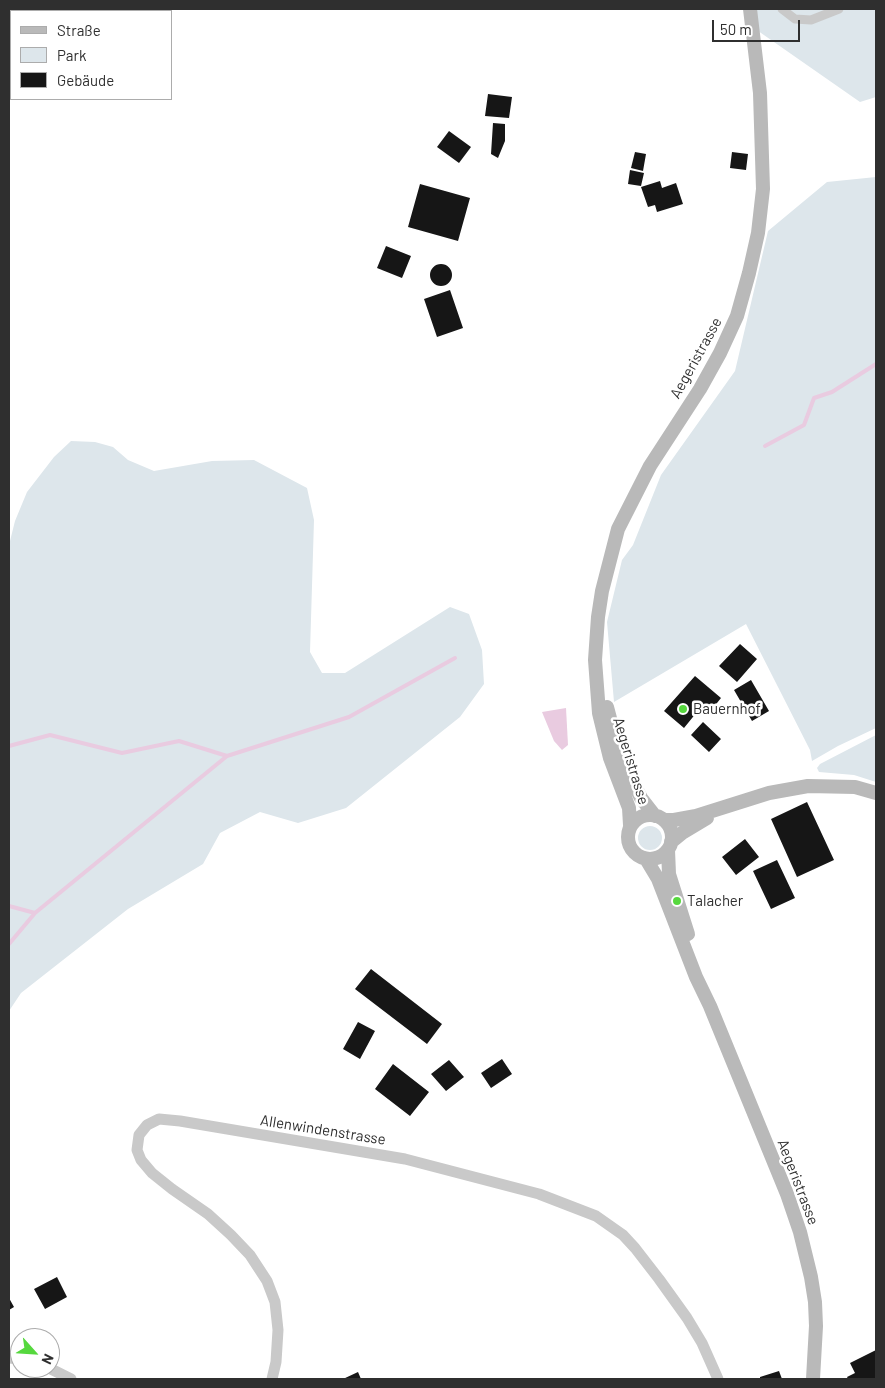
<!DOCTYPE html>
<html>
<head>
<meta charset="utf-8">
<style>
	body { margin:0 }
	#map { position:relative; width:885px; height:1388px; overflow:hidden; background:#fff; font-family:Barlow,sans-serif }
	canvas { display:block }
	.frame { position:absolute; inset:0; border:10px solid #2f2f2f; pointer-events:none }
	.legend { position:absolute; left:10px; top:10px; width:162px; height:90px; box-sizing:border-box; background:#fff; border:1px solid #acacac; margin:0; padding:6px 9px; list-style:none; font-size:15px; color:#2f2f2f }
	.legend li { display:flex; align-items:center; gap:10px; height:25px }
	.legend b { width:25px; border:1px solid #acacac }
	.north { position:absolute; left:10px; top:1328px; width:50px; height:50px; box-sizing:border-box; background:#fff; border:1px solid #acacac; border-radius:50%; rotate:116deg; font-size:14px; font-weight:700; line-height:20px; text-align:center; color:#2f2f2f }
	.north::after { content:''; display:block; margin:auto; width:18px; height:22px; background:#56d83e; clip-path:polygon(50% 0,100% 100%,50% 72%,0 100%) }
	.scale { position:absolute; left:712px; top:20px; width:88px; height:22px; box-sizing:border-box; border:2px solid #2f2f2f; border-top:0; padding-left:6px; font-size:15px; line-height:18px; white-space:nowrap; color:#2f2f2f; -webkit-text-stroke:4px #fff; paint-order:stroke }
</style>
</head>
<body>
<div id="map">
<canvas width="885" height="1388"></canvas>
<div class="frame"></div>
<ul class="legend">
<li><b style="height:6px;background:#b9b9b9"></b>Straße</li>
<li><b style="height:14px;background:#dde6eb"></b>Park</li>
<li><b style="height:14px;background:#161616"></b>Gebäude</li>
</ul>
<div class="north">N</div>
<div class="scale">50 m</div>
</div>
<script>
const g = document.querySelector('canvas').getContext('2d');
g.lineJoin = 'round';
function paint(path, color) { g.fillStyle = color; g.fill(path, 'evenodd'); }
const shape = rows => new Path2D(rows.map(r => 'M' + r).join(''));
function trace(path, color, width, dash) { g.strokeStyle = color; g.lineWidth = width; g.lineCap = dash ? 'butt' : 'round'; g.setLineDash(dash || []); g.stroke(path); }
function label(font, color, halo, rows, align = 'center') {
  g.font = font + ' Barlow,sans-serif'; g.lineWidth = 5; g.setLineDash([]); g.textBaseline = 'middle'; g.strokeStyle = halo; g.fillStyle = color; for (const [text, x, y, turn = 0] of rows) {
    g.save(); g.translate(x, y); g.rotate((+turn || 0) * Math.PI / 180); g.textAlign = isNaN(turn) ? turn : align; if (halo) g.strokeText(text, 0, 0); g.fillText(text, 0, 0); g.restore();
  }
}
paint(shape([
	[750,9,876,9,876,97,860,102,751,26],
	[876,177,876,728,838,746,812,761,810,750,746,624,614,702,607,622,622,560,633,545,661,475,735,371,768,231,827,182],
	[71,441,95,442,113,447,128,460,154,471,212,461,254,460,307,488,314,520,310,652,322,673,345,673,450,607,469,614,482,650,484,684,460,717,346,808,298,823,260,812,220,833,203,864,128,909,21,993,9,1011,9,545,15,521,27,492,54,457],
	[876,735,876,782,854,775,819,772,817,768,820,764],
	'638 838a12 12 0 1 1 24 0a12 12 0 1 1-24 0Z'
]), '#dde6eb');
paint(shape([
	[566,708,568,745,562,750,554,741,542,712]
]), '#e9cbe0');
trace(shape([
	[765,446,804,425,814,398,832,392,876,364],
	[9,746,50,735,122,753,179,741,227,756],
	[9,906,35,913,227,756,349,717,455,658],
	[9,944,35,913]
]), '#e9cbe0', 4);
paint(shape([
	[488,94,512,97,509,118,485,116],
	[493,123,505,124,505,141,498,158,491,154],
	[449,131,471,147,459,163,437,147],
	[635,152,646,154,643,171,631,168],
	[732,152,748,154,746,170,730,168],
	[630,170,644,173,641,186,628,184],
	[660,181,662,188,676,183,683,204,657,212,655,205,648,207,641,187],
	[420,184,470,198,458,241,408,227],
	[386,246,411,256,402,278,377,268],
	'430 275a11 11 0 1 1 22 0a11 11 0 1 1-22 0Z',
	[450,290,463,328,437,337,424,299],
	[740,644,757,659,737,682,719,666],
	[695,676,721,698,709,713,701,707,684,728,664,711],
	[751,680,769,711,752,721,734,690],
	[703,722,721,739,709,752,691,735],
	[807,802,834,860,797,877,771,819],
	[745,839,759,857,736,875,722,857],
	[777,860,795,898,771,909,753,871],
	[371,969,442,1024,427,1044,355,989],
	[358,1022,375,1031,360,1059,343,1049],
	[502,1059,512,1074,491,1088,481,1073],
	[449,1060,464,1077,446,1091,431,1074],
	[393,1064,429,1092,410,1116,375,1089],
	[57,1277,67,1297,45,1309,34,1289],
	[9,1298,14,1307,9,1310],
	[876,1350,876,1379,848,1379,847,1377,855,1373,850,1363],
	[779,1371,782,1379,760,1379,760,1377],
	[358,1372,361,1379,343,1379]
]), '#161616');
trace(shape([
	[782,9,795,19,811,20,839,9]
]), '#c9c9c9', 9);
trace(shape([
	[9,1358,20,1359],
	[49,1368,71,1379],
	[272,1379,276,1362,278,1330,275,1302,267,1281,250,1255,231,1235,208,1214,172,1189,152,1173,141,1160,137,1150,139,1135,147,1125,159,1119,180,1121,405,1159,539,1194,596,1216,623,1235,635,1248,659,1279,687,1318,702,1343,718,1379]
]), '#c9c9c9', 11);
trace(shape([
	[607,707,616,741,625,767,641,798,655,816],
	'628 837a22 22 0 1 1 44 0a22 22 0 1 1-44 0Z',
	[664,820,674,820,696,816,769,793,808,786,855,787,876,793],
	[630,825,629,808,610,758,599,713,595,660,598,617,602,591,618,529,650,466,700,389,720,353,737,316,749,273,758,233,763,189,760,93,750,9],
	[671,842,682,833,707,818],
	[668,850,669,874,688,934],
	[646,859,658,879,696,977,710,1006,787,1194,800,1232,811,1277,815,1302,816,1326,813,1379]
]), '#b9b9b9', 14);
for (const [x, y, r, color] of [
	[683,709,5,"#56d83e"],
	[677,901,5,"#56d83e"]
]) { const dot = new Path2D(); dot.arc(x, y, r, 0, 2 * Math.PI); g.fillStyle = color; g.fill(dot); trace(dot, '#fff', 2); }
label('15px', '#2f2f2f', '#fff', [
	["Aegeristrasse",696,358,-61],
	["Aegeristrasse",631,761,73],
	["Allenwindenstrasse",323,1130,9],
	["Aegeristrasse",798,1182,69]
]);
label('15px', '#2f2f2f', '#fff', [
	["Bauernhof",693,709],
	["Talacher",687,901]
], 'left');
</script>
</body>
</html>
